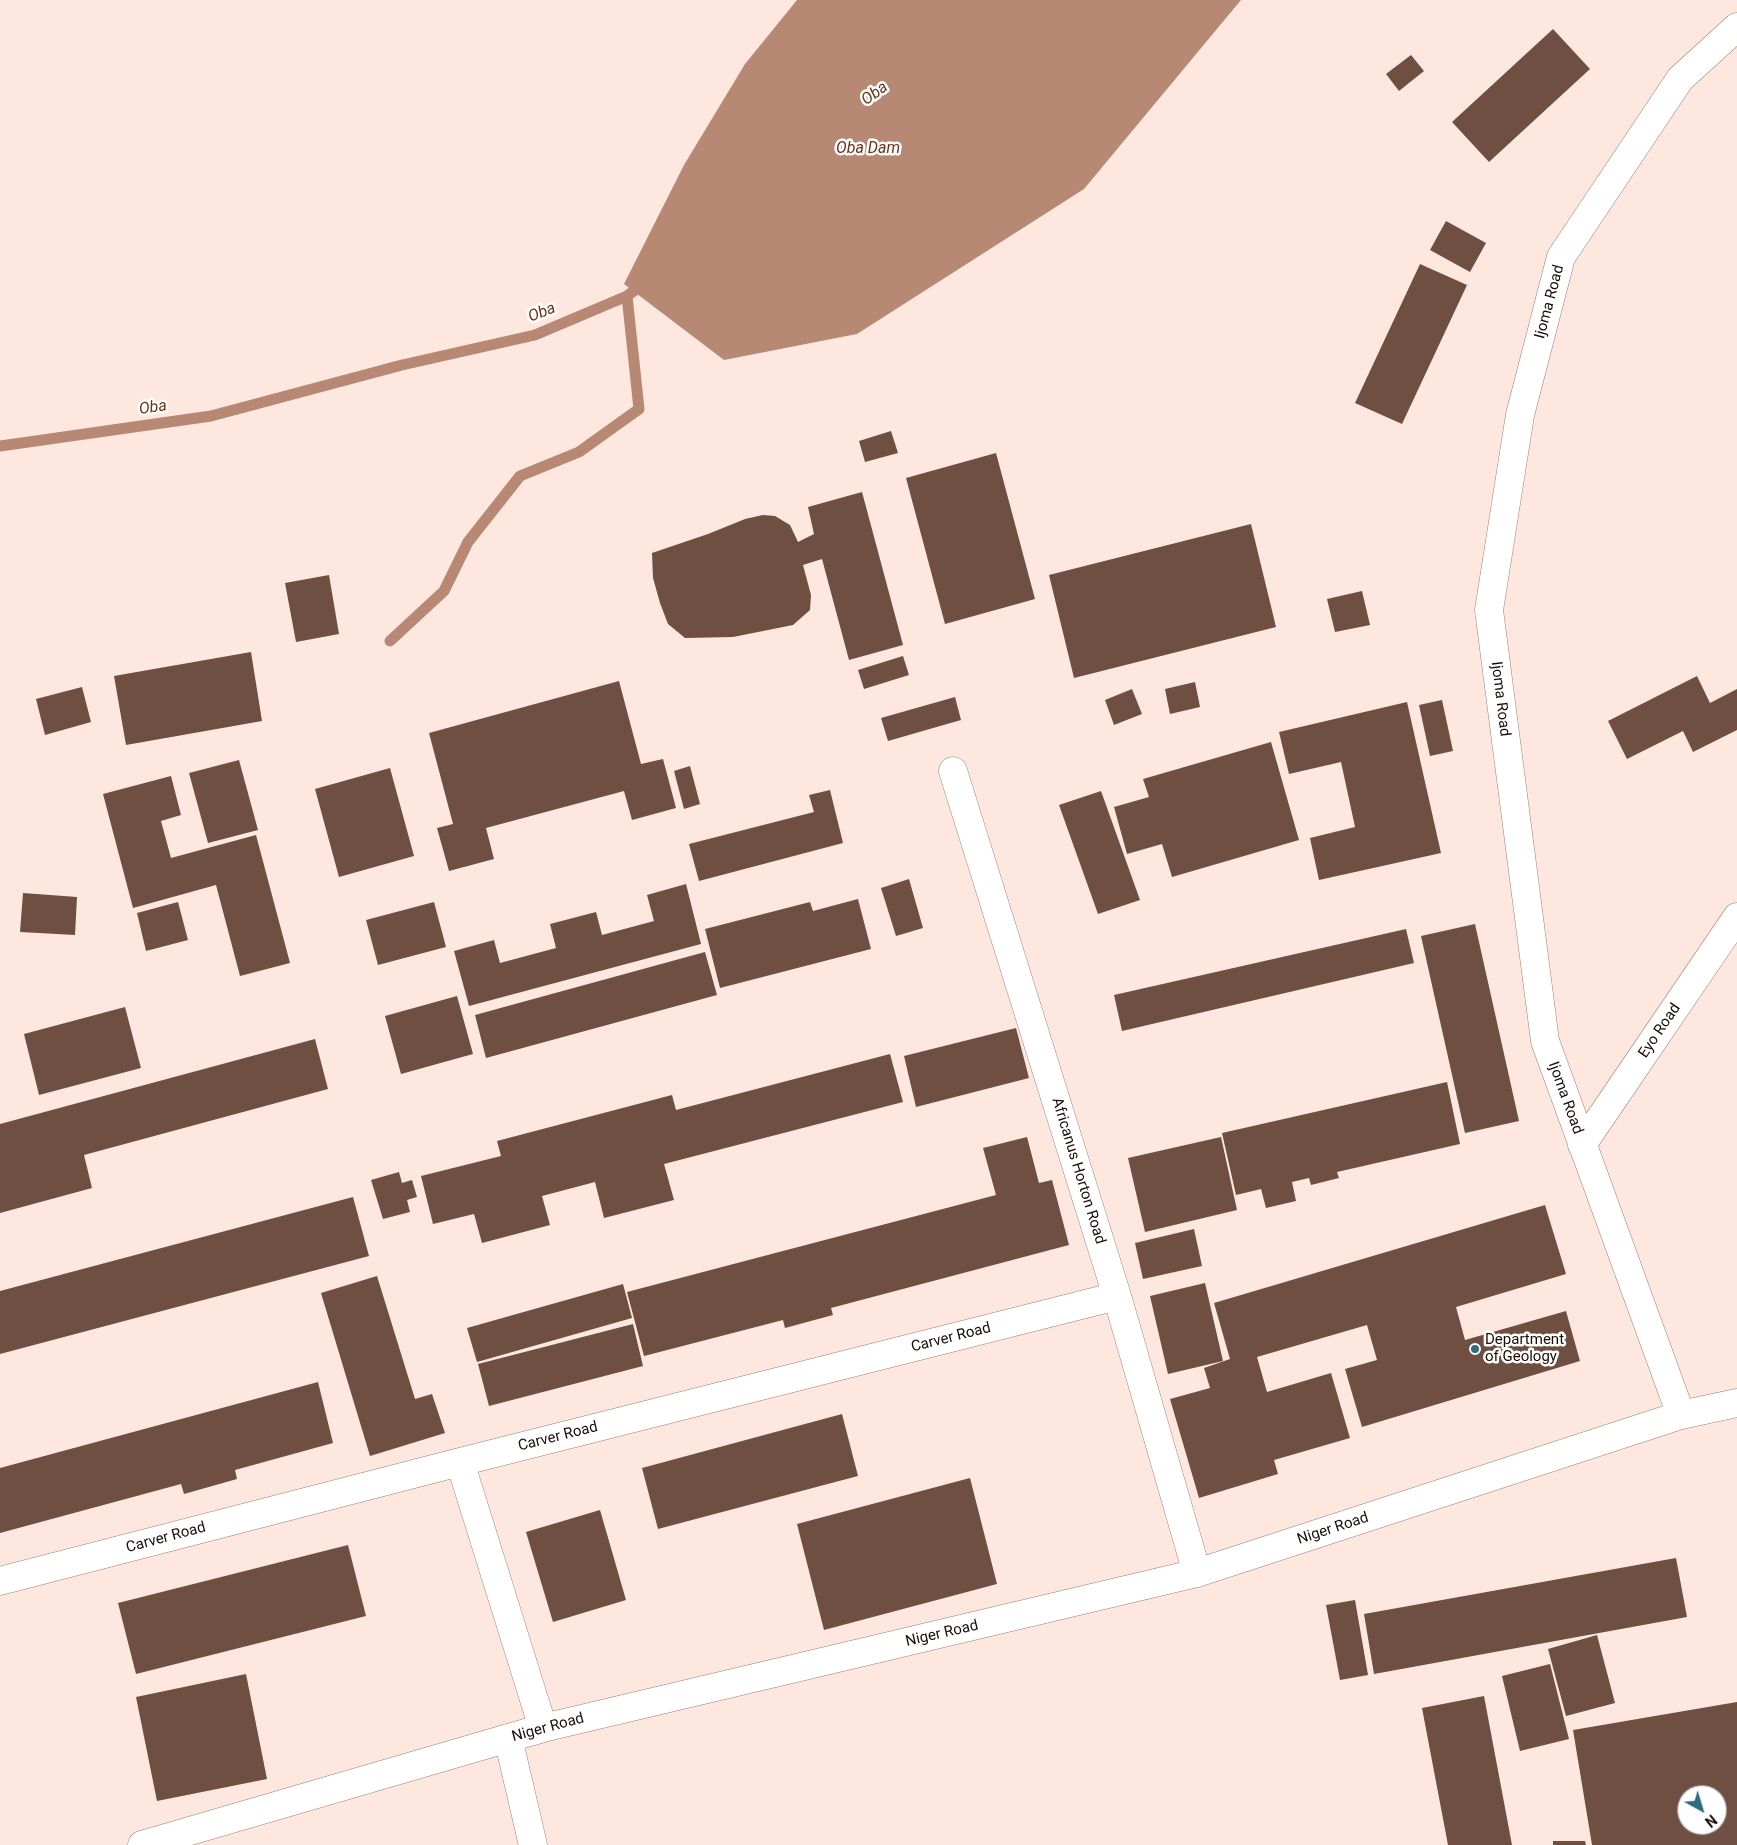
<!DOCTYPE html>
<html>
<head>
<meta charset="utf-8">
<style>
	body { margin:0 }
	#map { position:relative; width:1737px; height:1845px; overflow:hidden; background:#fee7de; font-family:Roboto,sans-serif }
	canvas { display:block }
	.north { position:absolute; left:1677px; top:1785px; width:50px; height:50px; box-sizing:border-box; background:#fff; border:1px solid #a39f9c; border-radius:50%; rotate:141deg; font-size:14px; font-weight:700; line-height:20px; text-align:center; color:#1a0e08 }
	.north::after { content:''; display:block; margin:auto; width:18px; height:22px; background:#2e6c82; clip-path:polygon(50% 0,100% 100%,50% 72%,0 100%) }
</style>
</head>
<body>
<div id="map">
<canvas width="1737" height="1845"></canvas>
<div class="north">N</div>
</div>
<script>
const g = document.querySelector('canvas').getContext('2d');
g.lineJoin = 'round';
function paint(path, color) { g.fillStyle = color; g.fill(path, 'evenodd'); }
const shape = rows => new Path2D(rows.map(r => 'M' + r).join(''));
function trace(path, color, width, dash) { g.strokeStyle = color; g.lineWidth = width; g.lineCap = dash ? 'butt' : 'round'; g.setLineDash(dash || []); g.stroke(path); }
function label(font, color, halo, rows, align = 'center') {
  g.font = font + ' Roboto,sans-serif'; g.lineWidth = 5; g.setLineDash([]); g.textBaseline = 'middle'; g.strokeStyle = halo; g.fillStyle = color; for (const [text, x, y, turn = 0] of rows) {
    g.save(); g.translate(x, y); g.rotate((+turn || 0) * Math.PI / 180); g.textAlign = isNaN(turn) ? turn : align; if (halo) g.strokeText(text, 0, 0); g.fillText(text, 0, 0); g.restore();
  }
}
paint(shape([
	[797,0,1241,0,1084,189,857,334,724,360,624,284,684,165,745,64]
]), '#b78975');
trace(shape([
	[0,446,211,416,402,365,535,335,627,296,646,282],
	[390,641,444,591,468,542,520,476,579,452,639,409,627,296]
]), '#b78975', 11);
paint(shape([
	[1553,29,1590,69,1489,162,1452,122],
	[1411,55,1424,71,1399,91,1386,74],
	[1446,221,1486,243,1470,272,1430,250],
	[1420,264,1467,285,1402,424,1355,403],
	[891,431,898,453,865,462,859,441],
	[996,453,1035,599,945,624,906,478],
	[862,492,903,645,849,660,822,559,803,565,811,595,810,610,793,625,733,637,685,638,668,624,660,603,653,578,652,553,708,534,745,519,763,515,775,516,790,525,798,542,814,534,808,507],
	[1251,524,1276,627,1074,678,1049,575],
	[329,575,339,634,296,642,285,583],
	[1362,591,1370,625,1335,632,1327,599],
	[251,652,262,721,126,745,114,676],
	[903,656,909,675,864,689,858,670],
	[1697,676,1710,703,1737,689,1737,730,1693,752,1683,731,1627,759,1608,721],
	[619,681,641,764,663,759,676,808,632,820,624,791,486,828,494,859,449,871,437,828,453,824,429,733],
	[1195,682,1200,707,1170,714,1165,689],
	[82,687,91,722,45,735,36,699],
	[1132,689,1142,714,1114,725,1105,700],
	[955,697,961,720,888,741,881,718],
	[1442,700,1453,751,1430,756,1419,705],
	[1407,702,1441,853,1319,880,1310,838,1355,827,1341,762,1289,774,1279,732],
	[1271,742,1299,840,1172,877,1162,844,1127,854,1114,807,1149,797,1143,779],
	[239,760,258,830,208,843,189,773],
	[690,766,700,804,684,809,674,771],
	[390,768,414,856,339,877,315,789],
	[171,776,181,815,161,821,171,858,256,835,290,963,240,976,216,885,133,908,103,794],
	[830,790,843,843,699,881,689,844,814,812,809,795],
	[1101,791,1140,900,1098,914,1059,805],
	[909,879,923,928,896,936,881,888],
	[686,884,701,944,469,1006,454,951,494,940,500,963,556,948,550,924,596,912,602,935,654,921,647,895],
	[23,893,77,897,75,935,20,932],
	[858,899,871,949,720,988,705,929,810,902,813,911],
	[178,902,188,940,146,951,137,913],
	[434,902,446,947,378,965,366,920],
	[1475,924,1519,1121,1465,1133,1421,936],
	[1406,929,1414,963,1122,1031,1114,995],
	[705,952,717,995,486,1058,475,1015],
	[457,996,473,1054,401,1074,385,1016],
	[125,1007,141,1068,39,1095,24,1034],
	[1016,1028,1029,1078,916,1107,904,1056],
	[315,1039,328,1089,84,1155,92,1188,0,1213,0,1124],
	[890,1054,903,1102,664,1164,674,1200,604,1218,595,1182,542,1196,550,1225,482,1243,474,1214,433,1224,421,1176,501,1156,497,1141,672,1095,676,1110],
	[1447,1082,1460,1144,1337,1172,1339,1178,1311,1185,1309,1178,1292,1182,1296,1201,1266,1208,1261,1189,1236,1195,1222,1133],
	[1027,1137,1039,1183,1052,1180,1069,1245,831,1308,833,1315,785,1328,783,1320,644,1356,627,1292,996,1195,983,1148],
	[1221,1137,1237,1210,1145,1232,1128,1158],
	[399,1172,402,1183,412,1180,417,1197,407,1200,410,1212,383,1219,371,1180],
	[353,1197,369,1256,0,1354,0,1291],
	[1545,1205,1566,1274,1456,1307,1465,1340,1566,1311,1580,1361,1362,1427,1345,1369,1377,1360,1367,1325,1257,1357,1267,1392,1331,1373,1350,1438,1274,1460,1278,1474,1199,1498,1170,1399,1210,1388,1204,1368,1230,1359,1214,1303],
	[1194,1229,1202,1266,1143,1279,1135,1243],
	[377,1276,415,1399,432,1394,445,1433,370,1456,321,1293],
	[1205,1283,1223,1361,1168,1374,1150,1296],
	[623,1284,632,1318,477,1362,467,1328],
	[633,1324,643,1366,489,1406,478,1364],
	[318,1382,333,1443,235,1470,237,1479,184,1494,181,1484,0,1533,0,1468],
	[842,1414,858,1476,658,1529,642,1468],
	[970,1478,997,1584,824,1630,797,1524],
	[600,1510,626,1600,553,1622,526,1532],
	[348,1545,366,1616,136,1674,118,1603],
	[1676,1558,1687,1617,1374,1674,1364,1614],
	[1355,1600,1368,1675,1340,1680,1326,1605],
	[1597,1635,1615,1703,1566,1716,1548,1649],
	[1550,1664,1569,1739,1520,1751,1502,1676],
	[246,1674,267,1779,157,1801,136,1697],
	[1484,1696,1512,1845,1448,1845,1422,1708],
	[1737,1702,1737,1845,1592,1845,1573,1730],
	[1687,1795,1717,1795,1717,1825,1687,1825],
	[1553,1841,1585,1841,1586,1845,1553,1845]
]), '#6e4f42');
const street = shape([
	[953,771,1117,1296,1197,1573],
	[1582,1145,1737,917],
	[1681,1415,1545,1041,1489,610,1520,415,1561,257,1680,79,1737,27],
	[460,1462,543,1728],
	[0,1581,460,1462,1117,1296],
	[508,1738,533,1845],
	[142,1845,543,1728,1197,1573,1681,1415,1737,1403]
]);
trace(street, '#a07f70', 29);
trace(street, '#fff', 28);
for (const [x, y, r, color] of [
	[1475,1349,5,"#2e6c82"]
]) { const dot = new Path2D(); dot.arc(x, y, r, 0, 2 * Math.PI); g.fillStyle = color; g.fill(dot); trace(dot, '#fff', 2); }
label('15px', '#1a0e08', '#fff', [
	["Ijoma Road",1550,302,-75],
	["Ijoma Road",1500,699,83],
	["Eyo Road",1660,1031,-56],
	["Ijoma Road",1565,1098,70],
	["Africanus Horton Road",1078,1171,73],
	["Carver Road",951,1338,-14],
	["Carver Road",558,1437,-14],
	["Niger Road",1333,1529,-18],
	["Carver Road",166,1538,-15],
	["Niger Road",942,1634,-13],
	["Niger Road",548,1728,-15]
]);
label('15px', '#1a0e08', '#fff', [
	["Department",1485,1340],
	["of Geology",1485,1357]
], 'left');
label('italic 16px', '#6c3214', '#fff', [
	["Oba",875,94,-36],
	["Oba Dam",868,149],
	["Oba",542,313,-21],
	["Oba",153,408,-8]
]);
</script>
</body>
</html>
